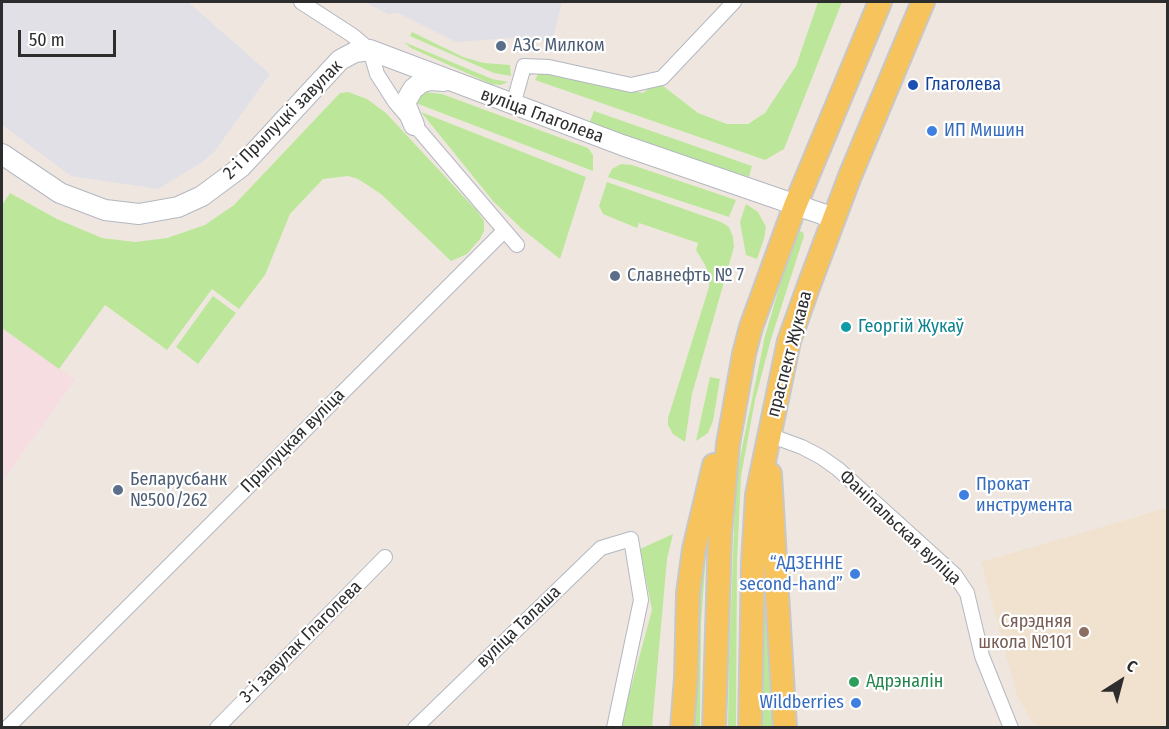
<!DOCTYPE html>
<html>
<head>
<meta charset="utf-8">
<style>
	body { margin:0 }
	#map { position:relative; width:1169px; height:729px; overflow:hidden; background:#efe7df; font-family:"Fira Sans Condensed",sans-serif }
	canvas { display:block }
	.frame { position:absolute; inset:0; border:3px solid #2d2d2d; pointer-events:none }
	.north { position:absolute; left:1091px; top:651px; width:60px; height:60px; -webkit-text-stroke:4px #fff; paint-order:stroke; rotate:36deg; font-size:16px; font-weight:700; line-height:24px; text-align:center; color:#2d2d2d }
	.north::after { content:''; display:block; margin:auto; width:21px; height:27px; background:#2d2d2d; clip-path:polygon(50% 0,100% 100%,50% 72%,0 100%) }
	.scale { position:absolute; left:18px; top:30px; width:98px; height:27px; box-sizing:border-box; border:3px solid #2d2d2d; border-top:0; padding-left:8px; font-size:18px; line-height:21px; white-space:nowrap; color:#2d2d2d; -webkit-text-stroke:4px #fff; paint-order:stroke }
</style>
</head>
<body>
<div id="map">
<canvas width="1169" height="729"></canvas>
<div class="frame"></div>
<div class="north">С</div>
<div class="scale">50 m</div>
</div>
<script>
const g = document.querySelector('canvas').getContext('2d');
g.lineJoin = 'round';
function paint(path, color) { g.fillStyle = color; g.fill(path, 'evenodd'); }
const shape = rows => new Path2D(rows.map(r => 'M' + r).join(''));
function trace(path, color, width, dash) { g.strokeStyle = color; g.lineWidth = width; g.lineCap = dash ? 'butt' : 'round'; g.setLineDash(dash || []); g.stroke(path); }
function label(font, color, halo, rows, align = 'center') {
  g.font = font + ' "Fira Sans Condensed",sans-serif'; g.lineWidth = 4.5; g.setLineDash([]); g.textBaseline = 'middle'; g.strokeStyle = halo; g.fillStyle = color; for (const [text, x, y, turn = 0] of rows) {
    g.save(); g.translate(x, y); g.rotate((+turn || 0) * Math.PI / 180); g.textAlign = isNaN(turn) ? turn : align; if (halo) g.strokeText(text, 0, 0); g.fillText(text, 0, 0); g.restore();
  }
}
paint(shape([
	[2,2,188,2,270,74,215,151,201,163,158,189,71,176,2,125],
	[365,2,562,2,552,43,525,37,456,42,398,13,388,14]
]), '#e1e0e7');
paint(shape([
	[1167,508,1167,727,1039,727,1033,723,1017,696,981,562]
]), '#f1e2cf');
paint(shape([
	[2,328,75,380,2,482]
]), '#f5dde1');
paint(shape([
	[818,2,842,2,784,149,765,160,535,80,539,72,643,93,658,82,698,113,727,124,748,124,765,113,796,66],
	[412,32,463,57,484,63,510,65,511,76,494,73,410,36],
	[404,42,492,79,508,82,501,85,491,84,411,48],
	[348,92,367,99,386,113,477,211,484,221,484,231,480,239,467,254,451,261,381,194,358,179,348,176,323,179,290,214,265,275,239,309,212,289,167,350,105,305,59,369,2,328,2,205,10,193,57,219,102,238,135,242,167,238,205,225,234,205,340,93],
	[425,92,442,94,588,148,593,155,593,171,413,102,418,95],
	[594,111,752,166,749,177,589,124],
	[421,112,586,177,560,259,522,229,493,201],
	[621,164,632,165,736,200,729,217,608,177,612,169],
	[607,182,721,222,729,227,733,237,734,247,692,394,685,442,673,434,668,425,668,418,709,287,709,276,705,265,696,250,698,243,639,223,637,228,603,214,599,206],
	[746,204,758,212,766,227,764,239,757,259,746,255,740,222],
	[799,231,803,232,804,236,771,339,755,400,741,476,737,561,736,727,728,728,729,658,736,477,765,336,781,281],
	[213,296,236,313,198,364,176,347],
	[710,377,720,379,713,421,708,433,696,441],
	[673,534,667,559,652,727,620,728,652,610,640,549],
	[707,541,701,624,700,727,688,728,699,557],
	[763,556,769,556,778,727,760,728]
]), '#bce79a');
const street = shape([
	[301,2,352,35,370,50,377,74,395,102,517,245],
	[513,105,524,66,549,67,631,85,662,78,734,2],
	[769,435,802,447,821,457,838,469,955,575,967,593,982,656,1011,728],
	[7,728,504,231],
	[217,728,385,557],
	[415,728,601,548,631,539,641,600,614,728]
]);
const secondary = shape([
	[414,125,405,103,413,89,422,82,431,80,444,81],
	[2,154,60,193,105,210,139,214,178,207,202,196,241,167,340,60,355,52,370,50,622,145,834,218]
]);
const primary = shape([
	[770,474,785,728],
	[682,728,686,678,688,593,694,549,714,465],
	[714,728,720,534,728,444,744,354,751,327,795,206,880,2],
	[750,728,753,562,757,495,789,341,809,285,850,176,923,2]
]);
trace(street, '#b3b7c1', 16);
trace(secondary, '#b3b7c1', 22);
trace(primary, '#c8c8c8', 26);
trace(street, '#fff', 14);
trace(secondary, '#fff', 20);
trace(primary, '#f6c35d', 22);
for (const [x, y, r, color] of [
	[501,46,6,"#5c6f8a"],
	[913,85,6,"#1a4fb4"],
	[932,131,6,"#3f7fe0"],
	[615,276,6,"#5c6f8a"],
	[846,327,6,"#0f9aa8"],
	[118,490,6,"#5c6f8a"],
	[964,495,6,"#3f7fe0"],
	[855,574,6,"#3f7fe0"],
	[1084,632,6,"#8d6e63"],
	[854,682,6,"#2e9e5b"],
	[856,703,6,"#3f7fe0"]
]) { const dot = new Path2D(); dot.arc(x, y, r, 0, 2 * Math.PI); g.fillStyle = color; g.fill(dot); trace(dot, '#fff', 2); }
label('18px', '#4e5e75', '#fff', [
	["АЗС Милком",513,46],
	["Славнефть № 7",627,276],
	["Беларусбанк",130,480],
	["№500/262",130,501]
], 'left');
label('18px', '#164399', '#fff', [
	["Глаголева",925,85]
], 'left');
label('18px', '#2d2d2d', '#fff', [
	["вуліца Глаголева",542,116,20],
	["2-і Прылуцкі завулак",283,120,-45],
	["праспект Жукава",790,354,-75],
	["Прылуцкая вуліца",293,441,-45],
	["Фаніпальская вуліца",900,528,43],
	["вуліца Талаша",519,627,-44],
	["3-і завулак Глаголева",301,642,-45]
]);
label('18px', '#366cbe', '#fff', [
	["ИП Мишин",944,131],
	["Прокат",976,485],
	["инструмента",976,506],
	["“АДЗЕННЕ",843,564,"right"],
	["second-hand”",843,585,"right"],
	["Wildberries",844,703,"right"]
], 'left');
label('18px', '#0d838f', '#fff', [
	["Георгій Жукаў",858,327]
], 'left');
label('18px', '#785e54', '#fff', [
	["Сярэдняя",1072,622],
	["школа №101",1072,643]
], 'right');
label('18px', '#27864d', '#fff', [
	["Адрэналін",866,682]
], 'left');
</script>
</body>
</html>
